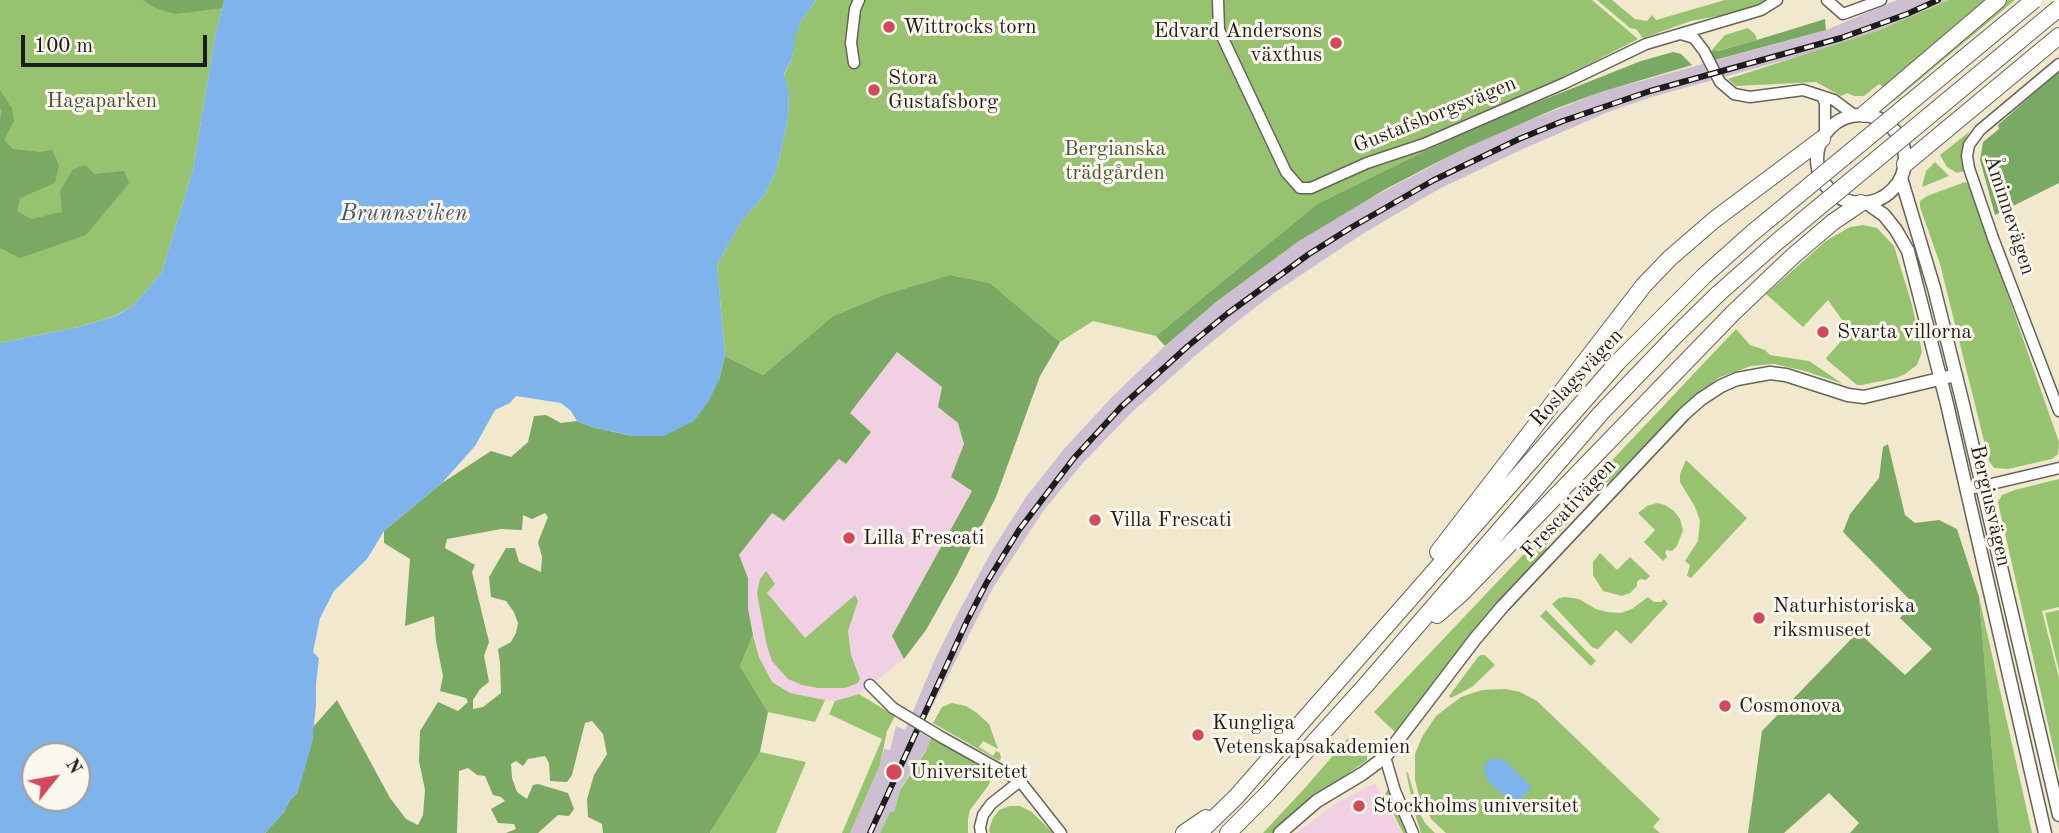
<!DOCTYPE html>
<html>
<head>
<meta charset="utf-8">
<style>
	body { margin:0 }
	#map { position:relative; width:2059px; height:833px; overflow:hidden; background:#f1e8ce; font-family:"Old Standard TT",serif }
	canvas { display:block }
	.north { position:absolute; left:21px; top:742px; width:70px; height:70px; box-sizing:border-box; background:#fbf7ec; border:2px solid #a29f99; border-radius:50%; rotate:59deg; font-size:19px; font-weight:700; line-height:28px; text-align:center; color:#1c1c1c }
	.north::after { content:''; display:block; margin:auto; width:24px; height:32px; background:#d1495b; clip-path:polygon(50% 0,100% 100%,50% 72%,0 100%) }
	.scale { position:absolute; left:21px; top:35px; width:186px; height:32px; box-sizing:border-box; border:4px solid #1c1c1c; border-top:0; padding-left:9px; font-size:21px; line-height:24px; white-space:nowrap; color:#1c1c1c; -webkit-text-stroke:5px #fbf7ec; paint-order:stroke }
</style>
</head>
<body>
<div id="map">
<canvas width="2059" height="833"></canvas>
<div class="north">N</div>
<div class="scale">100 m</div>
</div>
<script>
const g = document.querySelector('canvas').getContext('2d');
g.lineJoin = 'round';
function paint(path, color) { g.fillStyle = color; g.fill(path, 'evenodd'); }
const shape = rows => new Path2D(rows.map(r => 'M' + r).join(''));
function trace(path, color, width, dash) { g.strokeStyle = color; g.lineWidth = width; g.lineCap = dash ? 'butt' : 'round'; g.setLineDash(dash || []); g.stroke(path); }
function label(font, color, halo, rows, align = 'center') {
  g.font = font + ' "Old Standard TT",serif'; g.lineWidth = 6; g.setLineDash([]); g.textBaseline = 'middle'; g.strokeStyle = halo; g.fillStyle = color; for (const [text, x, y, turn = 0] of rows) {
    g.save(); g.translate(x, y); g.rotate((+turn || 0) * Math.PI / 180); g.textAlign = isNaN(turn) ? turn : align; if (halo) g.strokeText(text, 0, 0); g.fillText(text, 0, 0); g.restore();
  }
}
paint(shape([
	[897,352,942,387,939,407,958,422,964,444,951,477,972,491,893,636,904,659,859,694,835,701,808,698,790,693,772,682,759,657,748,608,748,578,739,556,772,512,784,521,839,459,846,464,871,432,850,413],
	[1375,783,1402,833,1296,833,1339,801]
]), '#f1d0e4');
paint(shape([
	[1897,0,1949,0,1877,31,1821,50,1652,97,1608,112,1523,149,1439,189,1364,233,1274,293,1234,324,1196,355,1131,413,1082,464,1044,510,994,586,919,732,931,739,930,744,900,789,894,812,890,812,880,833,850,833,880,765,884,749,890,750,896,726,905,730,936,657,957,615,993,549,1026,497,1064,449,1112,397,1165,346,1216,302,1299,241,1350,209,1468,147,1512,127,1601,92,1826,30]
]), '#cebed1');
paint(shape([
	[0,0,224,0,215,36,193,169,162,272,134,305,115,316,79,327,0,343],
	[816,0,1592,0,1638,39,1540,89,1434,134,1427,150,1317,204,1156,336,1093,321,1060,342,990,283,950,275,886,294,833,316,763,375,725,356,717,265,743,219,764,196,777,169,788,119,789,92,784,75,792,58,794,37,801,21],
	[1597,0,1612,0,1635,19,1647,21,1652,15,1656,20,1725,0,1771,0,1745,11,1691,21,1643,38,1636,29,1630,28],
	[1949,0,1987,0,1884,87,1879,84,1864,96,1854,96,1847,93,1841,96,1816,82,1736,86,1728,79,1877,31],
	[2008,0,2015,0,1894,101,1892,98],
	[1748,28,1755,34,1757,40,1717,51,1711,51,1725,35],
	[1969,132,1962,147,1964,171,1957,173,1947,167,1940,155],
	[1935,162,1949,176,1922,187,1926,171],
	[1965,182,1969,184,2059,442,2058,454,2052,459,2008,469,1994,468,1989,461,1940,264,1920,207,1920,201,1927,196],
	[1863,225,1877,228,1894,246,1912,305,1922,352,1917,365,1905,374,1896,378,1862,385,1857,385,1827,360,1826,358,1850,331,1828,300,1803,327,1766,294,1826,241,1850,227],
	[1736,329,1750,345,1765,350,1770,355,1809,361,1843,384,1805,371,1774,364,1751,366,1718,378,1682,407,1610,481,1605,483,1601,472],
	[1686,460,1747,518,1691,578,1687,576,1690,565,1685,561,1698,541,1700,521,1695,507,1680,482,1680,474],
	[2059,479,2059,607,2042,611,2059,678,2059,773,1998,502,2002,495,2015,490],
	[1657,503,1665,505,1674,511,1680,519,1683,530,1677,546,1672,551,1667,550,1665,552,1667,557,1663,561,1644,542,1655,530,1638,513,1647,506],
	[1558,518,1564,521,1568,518,1569,522,1559,532,1556,530,1550,537,1552,539,1545,546,1548,549,1476,627,1395,732,1374,712],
	[1600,553,1617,570,1630,557,1650,576,1646,580,1640,579,1637,582,1637,586,1630,593,1622,596,1603,591,1593,575,1593,562],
	[766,571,775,584,767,593,805,638,855,595,858,601,848,631,851,655,860,679,858,683,845,688,818,688,802,685,788,679,772,661,767,646,757,594,760,579],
	[1565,597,1579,599,1596,609,1607,612,1621,613,1632,609,1648,597,1654,602,1661,602,1664,599,1668,604,1631,644,1616,630,1598,649,1593,648,1552,604,1559,598],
	[1979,597,2032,833,1999,833],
	[1546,610,1596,661,1591,666,1540,616],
	[2059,610,2059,671,2045,613],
	[753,635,759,657,772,682,790,693,825,700,815,722,768,712,740,666],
	[1481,655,1485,655,1495,665,1472,687,1451,698,1449,696,1478,657],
	[1506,689,1520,692,1537,701,1660,819,1653,827,1660,833,1446,833,1432,820,1420,800,1415,780,1415,754,1422,737,1436,716,1461,697,1482,690],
	[859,694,895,716,887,731,880,765,850,833,842,833,882,739,829,714,835,701],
	[952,703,966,706,977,713,989,724,998,749,983,741,979,747,993,756,996,751,1000,753,1001,758,999,761,933,723,942,707],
	[1350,736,1367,754,1367,760,1315,797,1273,833,1263,833,1304,789],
	[932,737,987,769,991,773,991,780,988,786,970,810,968,819,968,833,880,833,890,812,894,812,900,790,926,751],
	[760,752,806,762,776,833,710,833],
	[1406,772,1408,773,1419,812,1425,823,1435,833,1421,833,1415,814],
	[1388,789,1406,833,1403,833,1386,799,1385,794],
	[1010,806,1020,806,1032,812,1053,833,990,833,989,829,993,818,999,810]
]), '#97c371');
paint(shape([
	[143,0,224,0,222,8,175,14,153,7],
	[1825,19,1826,30,1715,60,1711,51,1718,51,1757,40],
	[1673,52,1681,54,1692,65,1601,92,1557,108,1468,147,1428,167,1384,190,1299,241,1216,302,1165,346,1156,336,1317,204,1427,150,1510,113,1641,61],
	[2059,71,2059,183,1995,215,1980,160,1983,142,1999,129,1998,125],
	[0,90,12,108,14,121,4,140,13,149,40,152,52,150,59,165,55,183,20,198,17,211,31,219,62,212,60,191,73,169,86,165,94,174,124,171,129,183,86,235,20,258,0,248,0,120,2,112,0,108],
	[950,275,990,283,1060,342,1040,376,996,497,957,575,926,630,904,659,892,636,972,491,951,477,964,444,958,423,938,407,942,387,897,352,850,413,871,432,846,464,839,459,784,521,772,513,739,555,748,578,748,608,753,635,740,666,768,712,760,752,710,833,603,833,602,824,588,817,587,799,594,775,607,754,603,734,592,721,585,723,572,775,567,782,550,781,549,763,545,756,528,759,523,766,516,761,511,764,512,778,517,792,527,799,533,785,538,784,568,793,574,809,569,816,558,815,538,833,506,833,516,829,514,824,498,823,491,809,505,801,501,797,493,795,485,776,477,775,468,768,459,771,457,833,265,833,284,812,290,800,297,793,312,742,313,727,337,700,390,798,406,819,418,825,423,815,425,790,419,761,420,731,438,702,458,711,468,702,466,698,440,691,443,676,436,641,434,616,405,626,410,559,384,543,384,531,442,483,491,451,511,457,528,442,534,416,546,415,561,423,577,421,592,427,632,436,719,380,725,356,763,375,833,316,886,294],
	[545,513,548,517,538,542,542,557,541,572,519,562,515,548,506,548,489,577,491,597,506,601,514,612,518,623,516,633,511,642,498,649,500,663,501,693,483,707,473,709,473,700,480,689,489,682,484,656,489,642,472,572,475,565,445,548,447,539,501,529,522,530,523,515,532,519],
	[1888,444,1905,515,1915,523,1939,520,1957,529,1979,597,1999,833,1850,833,1859,823,1829,793,1784,833,1748,833,1762,731,1858,632,1905,675,1932,649,1900,618,1913,603,1843,532,1850,514,1879,478,1883,447]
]), '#79a963');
paint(shape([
	[224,0,816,0,801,21,795,37,792,58,784,74,789,92,788,119,777,169,764,196,743,219,717,265,725,356,719,380,709,401,694,421,664,436,632,436,592,427,577,421,571,411,561,403,516,396,510,403,495,410,475,446,442,483,384,531,367,559,334,591,320,618,313,652,319,658,316,684,316,706,312,742,302,779,297,793,290,800,284,812,265,833,0,833,0,343,79,327,116,316,134,305,162,272,193,169,215,36],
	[77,756,77,798,35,798,35,756],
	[1493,758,1504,760,1532,787,1515,806,1486,779,1484,767,1487,761]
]), '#7eb3ec');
const minor = shape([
	[1218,0,1219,30,1286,172,1300,188,1311,188,1367,163,1424,144,1565,83,1646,44,1761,10,1777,0],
	[1827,0,1843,14,1881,0],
	[1681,34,1694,38,1704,51,1720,82,1734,94,1750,97,1803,90,1834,100,1854,115],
	[854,63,851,43,855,9,859,0],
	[2059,64,1980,130,1969,145,1967,156,1969,168,1993,238,2059,411],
	[1822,96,1825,103,1825,133],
	[1966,490,2059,468],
	[870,685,893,708],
	[943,738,1020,781,1061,833],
	[1385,757,1395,791,1413,833],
	[981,833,980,827,983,815,991,804,1020,781]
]);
const tertiary = shape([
	'1817 159a44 44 0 1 1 88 0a44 44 0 1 1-88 0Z',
	[1901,178,1934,288,1962,400,2059,815],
	[1867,203,1884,215,1896,230,1908,251,1947,404,2045,833],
	[1280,833,1317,801,1362,774,1385,757,1475,639,1503,606,1684,414,1701,399,1721,386,1737,379,1770,373,1786,375,1848,395,1864,397,1956,375]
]);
const primary = shape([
	[1864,114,1998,0],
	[1905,164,2059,36],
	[1438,552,1644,285,1670,258,1714,220,1822,139],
	[1437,615,1461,594,1734,312,1793,256,1833,222,1861,203],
	[1184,833,1206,818],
	[1199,833,1236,797,1618,362,1704,276],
	[1228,833,1268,793,1365,686,1601,413,1677,334,1718,294]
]);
trace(minor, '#67635a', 13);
trace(tertiary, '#67635a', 15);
trace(primary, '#67635a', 18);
trace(minor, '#fff', 10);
trace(tertiary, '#fff', 12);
trace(primary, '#fff', 16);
const rail = shape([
	[870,833,967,621,987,582,1019,530,1074,458,1121,407,1188,346,1227,314,1309,254,1352,227,1434,180,1519,139,1563,121,1650,91,1841,38,1907,14,1938,0]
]);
trace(rail, '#1c1c1c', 6);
trace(rail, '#fbf7ec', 3.5, [10]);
const minorBridge = shape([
	[893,708,943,738]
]);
const primaryBridge = shape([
	[1704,276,1751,234,2034,0],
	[1718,294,1778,241,2059,8]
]);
trace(minorBridge, '#67635a', 13, []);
trace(primaryBridge, '#67635a', 18, []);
trace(minorBridge, '#fff', 10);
trace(primaryBridge, '#fff', 16);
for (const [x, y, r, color] of [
	[889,27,7,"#d1495b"],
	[1336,43,7,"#d1495b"],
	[874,90,7,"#d1495b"],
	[1823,332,7,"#d1495b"],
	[1095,520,7,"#d1495b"],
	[849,538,7,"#d1495b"],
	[1759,618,7,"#d1495b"],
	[1725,706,7,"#d1495b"],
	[1198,735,7,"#d1495b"],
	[894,772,9,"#d1495b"],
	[1359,806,7,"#d1495b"]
]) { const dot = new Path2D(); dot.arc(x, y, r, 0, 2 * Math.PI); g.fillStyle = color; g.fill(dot); trace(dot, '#fbf7ec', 2.5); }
label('21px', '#1c1c1c', '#fbf7ec', [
	["Wittrocks torn",903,27],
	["Edvard Andersons",1322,31,"right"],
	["växthus",1322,55,"right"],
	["Stora",888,78],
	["Gustafsborg",888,102],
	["Svarta villorna",1837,332],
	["Villa Frescati",1109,520],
	["Lilla Frescati",863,538],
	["Naturhistoriska",1773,606],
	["riksmuseet",1773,630],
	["Cosmonova",1739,706],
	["Kungliga",1212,723],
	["Vetenskapsakademien",1212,747],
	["Universitetet",910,772],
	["Stockholms universitet",1373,806]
], 'left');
label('21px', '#47563a', '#fbf7ec', [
	["Hagaparken",102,101],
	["Bergianska",1115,149],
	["trädgården",1115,173]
]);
label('21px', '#1c1c1c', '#fbf7ec', [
	["Gustafsborgsvägen",1435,115,-22],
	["Åminnevägen",2009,215,72],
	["Roslagsvägen",1577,378,-47],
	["Bergiusvägen",1990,506,77],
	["Frescativägen",1569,509,-47]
]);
label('italic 23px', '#43586f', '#fbf7ec', [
	["Brunnsviken",404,214]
]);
</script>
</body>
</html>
